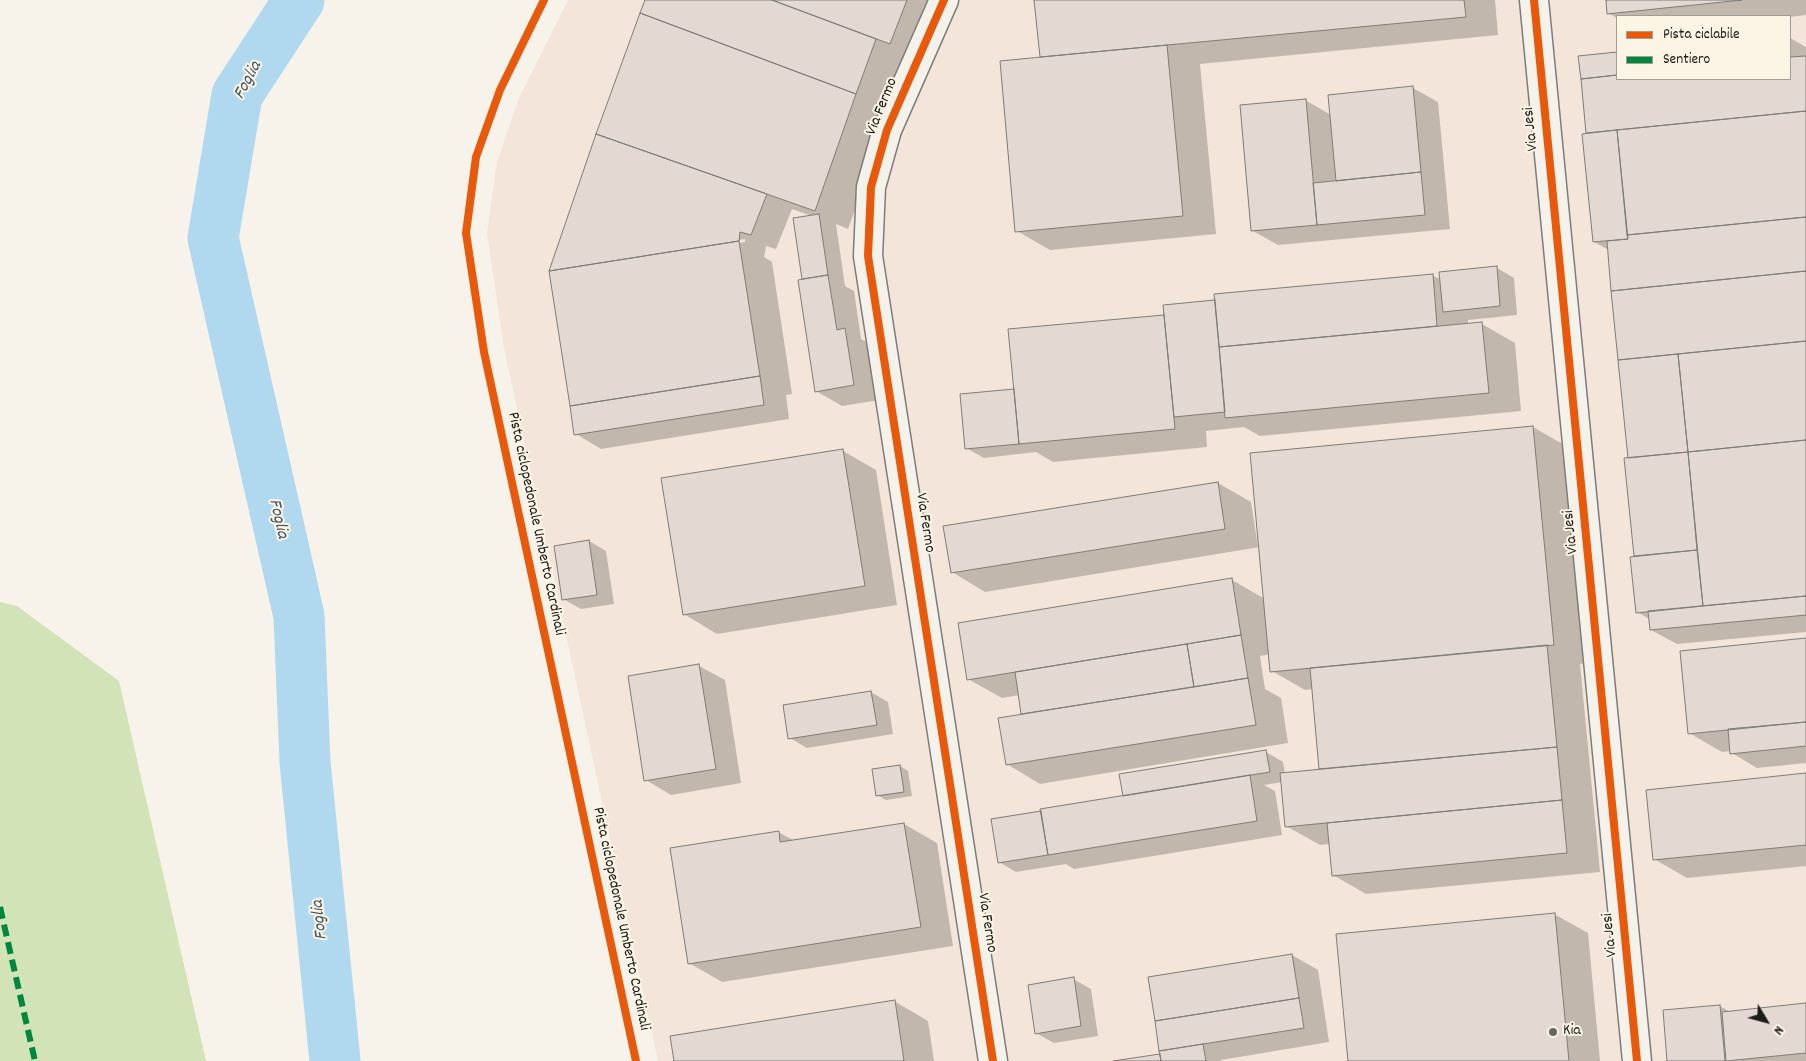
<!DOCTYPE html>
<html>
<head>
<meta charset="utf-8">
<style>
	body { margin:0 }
	#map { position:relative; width:1806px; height:1061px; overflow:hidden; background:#f7f3ea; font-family:Dekko,sans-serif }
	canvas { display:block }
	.legend { position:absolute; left:1616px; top:15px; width:175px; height:65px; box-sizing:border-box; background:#fcf5e5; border:1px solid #a29e95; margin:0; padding:6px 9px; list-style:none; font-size:15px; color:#1c1c1c }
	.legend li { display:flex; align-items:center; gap:10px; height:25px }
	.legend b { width:25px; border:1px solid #a29e95 }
	.north { position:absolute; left:1741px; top:996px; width:50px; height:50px; -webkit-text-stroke:4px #fcf5e5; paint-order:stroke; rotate:127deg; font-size:14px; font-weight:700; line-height:20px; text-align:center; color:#1c1c1c }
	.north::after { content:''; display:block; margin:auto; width:18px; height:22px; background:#1c1c1c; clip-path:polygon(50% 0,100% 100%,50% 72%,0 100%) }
</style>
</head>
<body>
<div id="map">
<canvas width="1806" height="1061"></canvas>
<ul class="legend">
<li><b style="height:6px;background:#e8590c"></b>Pista ciclabile</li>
<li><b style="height:6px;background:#00873e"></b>Sentiero</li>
</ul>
<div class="north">N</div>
</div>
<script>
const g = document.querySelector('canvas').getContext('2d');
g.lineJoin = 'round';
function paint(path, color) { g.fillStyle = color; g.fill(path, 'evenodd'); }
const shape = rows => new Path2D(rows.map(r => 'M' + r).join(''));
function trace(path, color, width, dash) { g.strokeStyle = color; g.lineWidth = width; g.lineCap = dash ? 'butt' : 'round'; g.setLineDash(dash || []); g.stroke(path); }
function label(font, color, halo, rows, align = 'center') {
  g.font = font + ' Dekko,sans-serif'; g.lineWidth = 4; g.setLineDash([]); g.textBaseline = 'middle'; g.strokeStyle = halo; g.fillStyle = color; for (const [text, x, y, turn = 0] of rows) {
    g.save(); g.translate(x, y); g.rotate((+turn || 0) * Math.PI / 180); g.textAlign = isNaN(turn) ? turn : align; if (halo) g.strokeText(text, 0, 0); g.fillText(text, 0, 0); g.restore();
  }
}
paint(shape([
	[568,0,1806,0,1806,1061,658,1061,504,348,487,233,497,162,519,98],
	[1617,16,1790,16,1790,79,1617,79]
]), '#f3e5d9');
paint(shape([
	[0,602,17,606,119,681,206,1061,0,1061]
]), '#d2e3b8');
paint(shape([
	[647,0,947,0,923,62,909,57,848,229,836,224,845,286,854,291,861,339,870,344,879,400,842,406,816,391,799,281,804,280,794,219,812,216,792,209,776,249,766,246,764,257,772,262,792,394,786,395,789,419,601,449,576,434,551,271,598,134],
	[745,239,745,242,582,268,582,265],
	[1036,0,1495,0,1498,35,1200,64,1216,234,1050,250,1017,231,1041,58],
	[1607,0,1806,0,1806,15,1790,17,1617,16,1617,18,1608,13],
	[1790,38,1806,47,1806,632,1677,644,1651,630,1651,620,1637,612,1635,557,1626,459,1629,459,1609,250,1594,242,1590,134,1587,132,1580,57,1617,53,1617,79,1790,79],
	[1413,88,1438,102,1450,229,1278,245,1253,231,1305,100,1331,115],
	[1497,268,1514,278,1517,315,1468,320,1468,325,1482,324,1515,343,1521,411,1260,436,1244,427,1206,431,1207,447,1053,462,1036,452,984,458,966,448,1013,391,1166,316,1432,275,1442,280],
	[1533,427,1566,446,1586,663,1580,664,1600,872,1366,894,1333,875,1330,844,1320,845,1286,826,1282,782,1264,785,1275,791,1282,835,1074,869,1066,864,1016,872,999,862,1126,796,1266,752,1283,762,1285,774,1321,771,1313,689,1305,690,1272,671,1270,654,1260,656,1265,689,1281,698,1288,743,1040,784,1007,764,1025,715,1023,714,1020,695,1002,698,968,679,1232,580,1265,599,1260,547,985,592,952,572,1218,483,1251,502,1258,547,1260,547],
	[843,451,876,470,897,605,717,634,684,614],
	[589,541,606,551,614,604,581,609,563,599],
	[1806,639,1806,763,1757,768,1732,753,1731,751,1722,752,1689,733],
	[699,666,725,680,741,783,671,795,646,780],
	[871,692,888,702,893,734,807,748,790,738,784,706],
	[900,766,908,771,912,796,886,800,877,795],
	[1806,775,1806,866,1687,878,1654,859],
	[904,824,937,843,953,946,722,982,689,963,778,832,795,841],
	[1554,914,1588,933,1600,1061,1350,1061],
	[1292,955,1318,970,1329,1042,1221,1060,1221,1061,1121,1061,1161,1055],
	[1073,979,1091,989,1098,1036,1054,1043,1036,1033],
	[894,1001,928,1021,934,1061,675,1061],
	[1806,1004,1806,1061,1668,1061,1720,1006,1730,1012]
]), '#0003');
trace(shape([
	[299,0,237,95,213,238,299,616,305,762,335,1061]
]), '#b0d9ef', 51);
const building = shape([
	[645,0,772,0,876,39,856,94,640,13,645,0],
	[772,0,907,0,890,44,772,0],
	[1034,0,1464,0,1466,17,1040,57,1034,0],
	[1606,0,1742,0,1607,14,1606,0],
	[640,13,856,94,815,211,596,134,640,13],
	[1167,45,1183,216,1015,232,1000,61,1167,45],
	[1617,52,1617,75,1581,79,1578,56,1617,52],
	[1806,56,1806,111,1586,133,1581,79,1617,75,1617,79,1790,79,1790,57,1806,56],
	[1413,86,1421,172,1336,181,1328,95,1413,86],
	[1306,99,1317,225,1251,231,1240,105,1306,99],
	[1806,111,1806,217,1627,235,1617,130,1806,111],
	[1617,130,1628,239,1593,242,1582,134,1617,130],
	[596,134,767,194,751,235,740,232,739,241,549,271,596,134],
	[1421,172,1425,215,1317,225,1313,183,1421,172],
	[819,214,828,275,802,279,793,218,819,214],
	[1806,217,1806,271,1611,291,1607,241,1628,239,1627,235,1806,217],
	[739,241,760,376,570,406,549,271,739,241],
	[1497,266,1500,306,1443,312,1439,272,1497,266],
	[1806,271,1806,341,1618,360,1611,291,1806,271],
	[1433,274,1437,326,1219,347,1214,294,1433,274],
	[828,275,837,330,845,328,854,385,815,392,798,280,828,275],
	[1215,300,1225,412,1174,417,1163,305,1215,300],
	[1164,315,1175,429,1019,444,1008,329,1164,315],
	[1482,322,1489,393,1225,418,1219,347,1482,322],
	[1806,341,1806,440,1688,452,1678,354,1806,341],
	[1678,354,1688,452,1628,458,1618,360,1678,354],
	[760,376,764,405,574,435,570,406,760,376],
	[1014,389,1019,444,965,449,960,394,1014,389],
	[1533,426,1554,645,1270,672,1250,453,1533,426],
	[1806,440,1806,596,1703,606,1688,452,1806,440],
	[843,449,865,586,683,615,661,478,843,449],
	[1688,452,1697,550,1634,556,1624,458,1688,452],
	[1218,482,1225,529,951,573,943,526,1218,482],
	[589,540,597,595,562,600,554,546,589,540],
	[1697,550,1703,606,1636,613,1630,557,1697,550],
	[1232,578,1241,635,967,680,958,623,1232,578],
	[1806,596,1806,615,1650,630,1648,611,1806,596],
	[1241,635,1248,678,1194,687,1187,644,1241,635],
	[1806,638,1806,722,1688,734,1680,651,1806,638],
	[1187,644,1194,687,1021,714,1015,672,1187,644],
	[1547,645,1557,747,1319,769,1310,668,1547,645],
	[699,664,716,769,644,781,628,676,699,664],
	[1248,678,1256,725,1006,765,998,718,1248,678],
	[871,691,877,725,788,739,783,705,871,691],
	[1806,722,1806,746,1730,754,1728,729,1806,722],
	[1557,747,1562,800,1285,827,1280,773,1557,747],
	[1266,750,1270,772,1123,796,1119,774,1266,750],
	[900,765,904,792,876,796,872,769,900,765],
	[1806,773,1806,845,1653,860,1646,790,1806,773],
	[1250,775,1257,821,1048,855,1040,809,1250,775],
	[1562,800,1567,853,1332,876,1327,823,1562,800],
	[1041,811,1048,855,998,863,991,819,1041,811],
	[904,823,921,927,688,964,670,848,779,831,780,842,904,823],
	[1555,913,1569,1061,1348,1061,1336,934,1555,913],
	[1292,954,1299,998,1155,1021,1148,977,1292,954],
	[1074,977,1081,1026,1035,1034,1028,985,1074,977],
	[1299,998,1304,1028,1159,1051,1155,1021,1299,998],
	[895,1000,904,1061,674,1061,670,1036,895,1000],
	[1806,1003,1806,1053,1726,1061,1722,1012,1806,1003],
	[1720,1005,1725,1061,1667,1061,1663,1010,1720,1005],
	[1203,1044,1206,1061,1161,1061,1159,1051,1203,1044],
	[1160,1054,1161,1061,1113,1061,1160,1054]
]);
paint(building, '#e4d8d2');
trace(building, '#7f7d79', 1);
const minor = shape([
	[944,0,887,130,871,187,868,256,993,1061],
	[1534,0,1637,1061]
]);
trace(minor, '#7f7d79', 31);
trace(minor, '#f5f2ec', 28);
trace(shape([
	[0,907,35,1061]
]), '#00873e', 6, [12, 6]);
trace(shape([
	[544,0,500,90,476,157,466,233,484,352,636,1061],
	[944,0,887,130,871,187,868,256,993,1061],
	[1534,0,1637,1061]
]), '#e8590c', 8);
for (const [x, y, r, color] of [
	[1553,1032,5,"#696764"]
]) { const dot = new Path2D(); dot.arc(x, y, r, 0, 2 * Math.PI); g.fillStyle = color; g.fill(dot); trace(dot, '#fcf5e5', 2); }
label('16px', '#1c1c1c', '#fcf5e5', [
	["Via Fermo",883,107,-68],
	["Via Jesi",1532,129,-96],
	["Via Fermo",924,523,81],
	["Pista ciclopedonale Umberto Cardinali",535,524,78],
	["Via Jesi",1572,532,-96],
	["Pista ciclopedonale Umberto Cardinali",620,919,78],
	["Via Fermo",986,923,81],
	["Via Jesi",1611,935,-96]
]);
label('16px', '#1c1c1c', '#fcf5e5', [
	["Kia",1563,1032]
], 'left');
label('italic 18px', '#455a67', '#fcf5e5', [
	["Foglia",249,81,-62],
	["Foglia",277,519,77],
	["Foglia",321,920,-96]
]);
</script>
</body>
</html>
